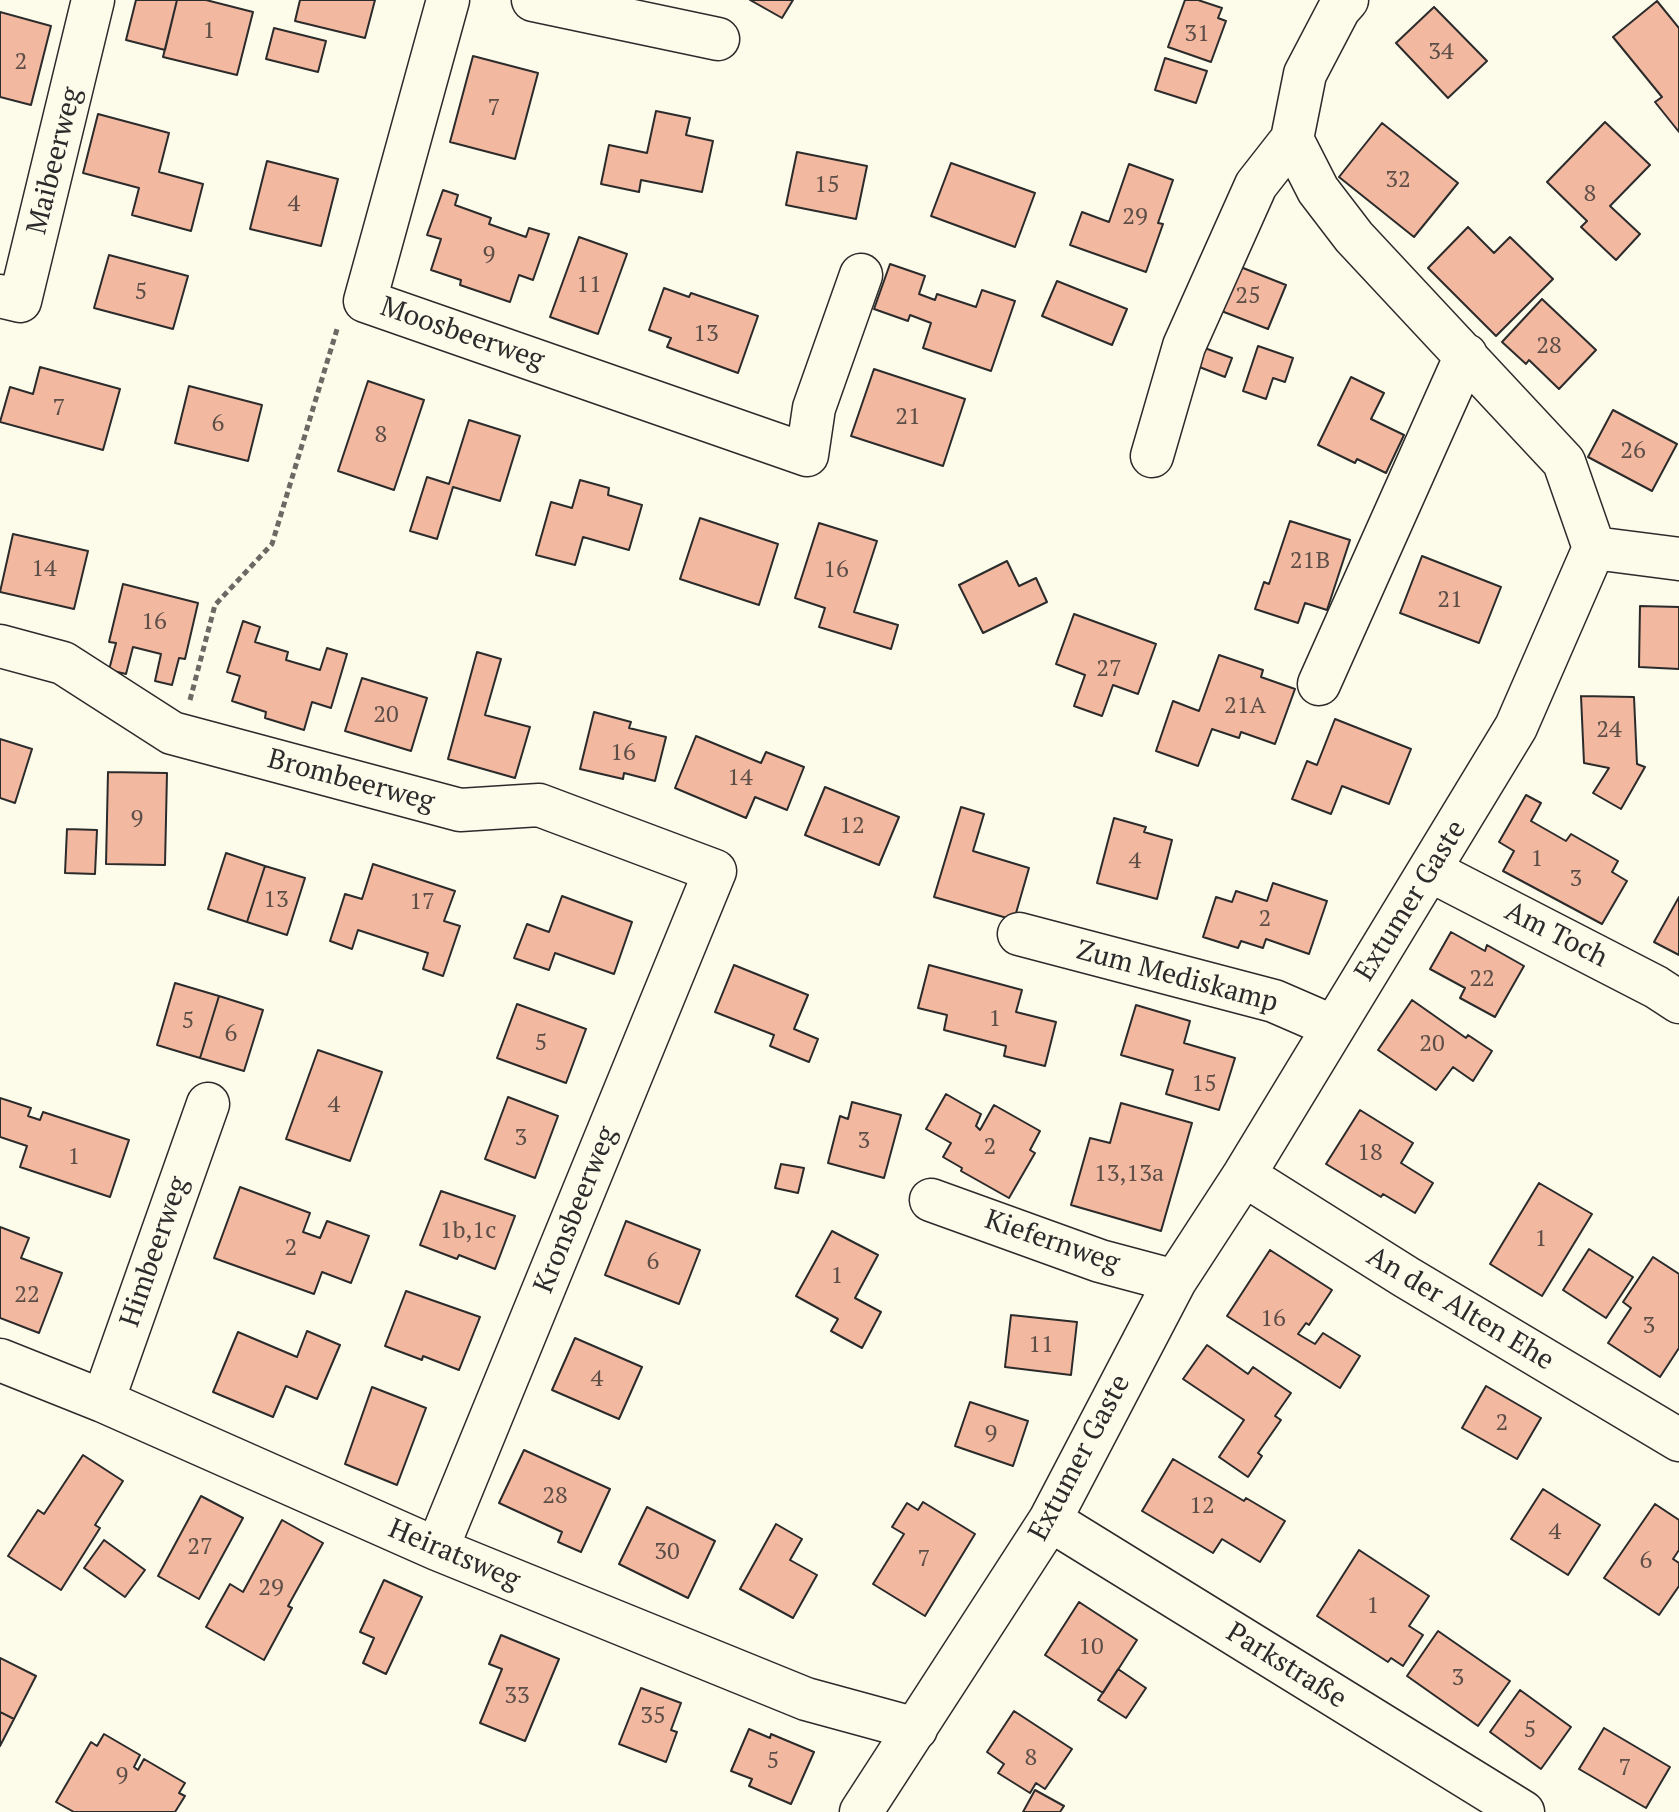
<!DOCTYPE html>
<html>
<head>
<meta charset="utf-8">
<style>
	body { margin:0 }
	canvas { display:block; background:#fdfbea }
</style>
</head>
<body>
<canvas width="1679" height="1812"></canvas>
<script>
const g = document.querySelector('canvas').getContext('2d');
g.lineJoin = 'round';
function paint(path, color) { g.fillStyle = color; g.fill(path, 'evenodd'); }
const shape = rows => new Path2D(rows.map(r => 'M' + r).join(''));
function trace(path, color, width, dash) { g.strokeStyle = color; g.lineWidth = width; g.lineCap = dash ? 'butt' : 'round'; g.setLineDash(dash || []); g.stroke(path); }
function label(font, color, halo, rows, align = 'center') {
  g.font = font + ' "PT Serif",serif'; g.lineWidth = 6; g.setLineDash([]); g.textBaseline = 'middle'; g.strokeStyle = halo; g.fillStyle = color; for (const [text, x, y, turn = 0] of rows) {
    g.save(); g.translate(x, y); g.rotate((+turn || 0) * Math.PI / 180); g.textAlign = isNaN(turn) ? turn : align; if (halo) g.strokeText(text, 0, 0); g.fillText(text, 0, 0); g.restore();
  }
}
const building = shape([
	[136,0,177,0,165,50,126,40,136,0],
	[177,0,206,0,253,12,237,75,163,57,177,0],
	[300,0,375,0,365,38,295,21,300,0],
	[750,0,793,0,782,18,750,0],
	[1185,0,1198,0,1222,8,1218,18,1226,21,1211,62,1168,47,1185,0],
	[1657,1,1679,28,1679,132,1655,102,1662,97,1613,37,1657,1],
	[1434,7,1487,61,1448,98,1396,43,1434,7],
	[0,12,51,26,31,105,0,97,0,12],
	[274,28,326,41,318,72,266,59,274,28],
	[473,56,538,73,515,159,450,142,473,56],
	[1165,58,1207,71,1196,103,1155,90,1165,58],
	[656,111,690,118,686,135,713,141,702,192,641,180,639,192,601,184,609,145,647,153,656,111],
	[98,114,169,133,159,172,203,184,191,231,132,215,139,188,83,173,98,114],
	[1605,122,1650,165,1610,206,1640,234,1616,260,1581,227,1587,221,1547,182,1605,122],
	[1382,123,1458,183,1414,237,1339,177,1382,123],
	[797,152,867,166,856,219,786,205,797,152],
	[267,161,338,179,321,246,250,229,267,161],
	[951,163,1035,193,1015,247,931,216,951,163],
	[1129,164,1173,180,1158,223,1163,224,1146,272,1070,245,1082,212,1109,222,1129,164],
	[443,190,458,195,455,205,491,218,489,224,526,237,529,228,549,234,533,280,519,275,510,302,460,285,461,280,431,270,441,239,427,235,443,190],
	[1468,227,1494,253,1510,237,1553,279,1496,336,1428,268,1468,227],
	[579,237,627,254,598,334,550,317,579,237],
	[109,255,188,276,173,329,94,308,109,255],
	[1228,262,1286,285,1268,329,1211,307,1228,262],
	[890,264,925,276,919,294,935,300,937,294,976,307,982,290,1015,301,991,371,923,348,931,323,910,315,908,321,874,309,890,264],
	[1057,281,1127,309,1112,345,1042,316,1057,281],
	[664,288,689,297,691,293,758,316,738,373,667,347,671,338,649,330,664,288],
	[1542,299,1596,350,1559,389,1529,360,1526,364,1502,342,1542,299],
	[1191,343,1232,358,1225,377,1184,361,1191,343],
	[1258,346,1293,358,1285,382,1273,378,1266,399,1243,391,1258,346],
	[40,367,120,389,103,450,0,422,10,387,33,394,40,367],
	[874,369,965,399,943,466,851,436,874,369],
	[1351,377,1384,393,1371,419,1404,435,1386,473,1357,459,1355,463,1318,445,1351,377],
	[368,381,424,400,394,490,338,471,368,381],
	[189,386,262,405,248,461,175,443,189,386],
	[1613,410,1677,444,1652,491,1588,457,1613,410],
	[469,420,520,436,500,501,453,487,437,539,410,531,427,477,449,484,469,420],
	[580,480,609,488,608,495,642,505,629,550,583,537,575,565,536,555,551,502,572,508,580,480],
	[700,518,778,544,759,605,680,579,700,518],
	[1290,521,1350,540,1327,610,1305,603,1298,623,1255,609,1264,582,1269,584,1290,521],
	[819,523,877,541,854,612,898,625,891,649,819,627,825,608,795,598,819,523],
	[13,534,88,551,74,609,0,592,13,534],
	[1422,556,1501,587,1479,643,1400,613,1422,556],
	[1007,561,1019,586,1036,578,1047,602,983,633,959,585,1007,561],
	[123,584,198,603,185,659,179,658,172,685,155,681,161,654,133,647,126,674,109,670,116,643,109,642,123,584],
	[1640,606,1679,607,1679,669,1639,667,1640,606],
	[1074,614,1156,644,1138,694,1113,685,1102,716,1074,706,1085,675,1056,664,1074,614],
	[243,621,260,627,255,642,288,652,286,660,320,670,327,648,347,654,331,708,312,702,304,730,265,718,266,712,232,701,240,676,227,672,243,621],
	[477,652,501,659,485,715,530,727,515,778,448,759,477,652],
	[1219,655,1263,670,1261,677,1295,689,1275,744,1241,732,1239,738,1212,729,1198,766,1156,751,1173,701,1199,711,1219,655],
	[362,678,427,698,411,751,345,731,362,678],
	[1581,696,1634,697,1637,764,1645,767,1621,809,1593,793,1609,768,1584,763,1581,696],
	[594,712,631,722,629,728,666,737,655,781,624,773,623,779,580,769,594,712],
	[1335,719,1411,749,1389,804,1342,786,1331,814,1292,799,1307,761,1317,765,1335,719],
	[696,736,761,763,766,752,804,767,787,810,755,797,746,818,675,788,696,736],
	[0,739,32,749,15,803,0,798,0,739],
	[108,772,167,773,165,865,106,864,108,772],
	[825,787,899,817,879,865,805,835,825,787],
	[1526,795,1541,803,1531,821,1566,841,1571,834,1618,861,1612,872,1627,881,1602,924,1503,871,1514,851,1499,842,1526,795],
	[961,807,984,814,973,851,1029,868,1014,920,934,897,961,807],
	[1114,818,1146,827,1144,832,1172,840,1157,899,1097,883,1114,818],
	[67,829,97,830,95,874,65,873,67,829],
	[226,853,265,866,247,922,208,909,226,853],
	[373,864,455,891,444,921,460,926,443,976,423,969,428,953,358,930,352,949,330,941,345,894,362,899,373,864],
	[265,866,305,878,287,935,247,922,265,866],
	[1273,883,1327,901,1309,954,1266,939,1263,948,1241,941,1238,948,1203,937,1216,897,1232,902,1236,891,1267,901,1273,883],
	[562,896,632,922,614,974,555,953,549,970,514,958,527,924,549,932,562,896],
	[1679,897,1679,955,1654,942,1679,897],
	[1451,932,1485,951,1487,945,1524,966,1495,1017,1460,998,1465,988,1430,969,1451,932],
	[734,965,808,995,794,1029,818,1039,809,1062,770,1046,774,1035,715,1012,734,965],
	[929,965,1022,990,1016,1012,1056,1022,1045,1066,1004,1056,1006,1046,944,1030,947,1015,918,1008,929,965],
	[175,983,219,996,200,1058,157,1045,175,983],
	[219,996,263,1010,244,1071,200,1058,219,996],
	[1412,1000,1466,1038,1468,1035,1492,1051,1473,1081,1453,1067,1436,1090,1378,1050,1412,1000],
	[517,1004,586,1029,566,1083,497,1058,517,1004],
	[1136,1005,1190,1021,1184,1043,1235,1058,1219,1110,1166,1094,1173,1070,1121,1055,1136,1005],
	[318,1050,382,1072,350,1161,286,1139,318,1050],
	[946,1094,981,1114,976,1126,980,1130,994,1105,1040,1131,1030,1150,1035,1153,1009,1198,961,1171,962,1168,943,1157,951,1143,926,1129,946,1094],
	[508,1097,558,1116,535,1178,485,1159,508,1097],
	[0,1098,31,1108,28,1116,40,1120,43,1112,129,1140,110,1197,20,1167,27,1146,0,1137,0,1098],
	[852,1102,901,1115,884,1178,828,1163,840,1116,848,1119,852,1102],
	[1121,1103,1192,1123,1161,1231,1071,1205,1090,1138,1110,1143,1121,1103],
	[1360,1110,1413,1143,1401,1163,1433,1183,1415,1213,1383,1194,1381,1197,1326,1164,1360,1110],
	[781,1164,804,1168,798,1193,775,1188,781,1164],
	[1539,1183,1592,1214,1542,1296,1490,1264,1539,1183],
	[240,1187,310,1213,303,1232,320,1238,327,1221,369,1236,351,1283,322,1272,314,1294,214,1258,240,1187],
	[441,1191,515,1216,495,1269,459,1255,457,1259,420,1245,441,1191],
	[626,1221,700,1250,679,1304,605,1275,626,1221],
	[0,1227,29,1238,21,1258,62,1273,39,1333,0,1318,0,1227],
	[832,1231,878,1255,855,1298,881,1312,862,1348,831,1331,838,1319,796,1296,832,1231],
	[1589,1249,1633,1277,1606,1318,1563,1290,1589,1249],
	[1270,1250,1332,1290,1309,1325,1306,1323,1298,1334,1315,1344,1323,1333,1360,1356,1340,1388,1227,1316,1270,1250],
	[1653,1257,1679,1274,1679,1348,1660,1377,1608,1343,1631,1308,1623,1302,1653,1257],
	[406,1291,480,1317,459,1370,423,1356,422,1360,385,1346,406,1291],
	[1011,1315,1077,1322,1071,1375,1005,1367,1011,1315],
	[307,1331,340,1345,317,1399,286,1386,273,1417,213,1392,238,1332,297,1357,307,1331],
	[575,1338,642,1367,619,1419,552,1390,575,1338],
	[1207,1345,1248,1374,1253,1367,1291,1393,1275,1416,1281,1420,1258,1453,1262,1456,1248,1477,1219,1457,1244,1420,1183,1379,1207,1345],
	[1486,1386,1541,1418,1517,1459,1462,1428,1486,1386],
	[372,1387,426,1408,397,1485,345,1464,372,1387],
	[970,1402,1028,1421,1013,1466,955,1446,970,1402],
	[524,1450,610,1489,581,1552,558,1542,562,1532,499,1503,524,1450],
	[83,1455,123,1481,95,1525,100,1528,61,1590,8,1556,38,1510,44,1514,83,1455],
	[1173,1459,1244,1501,1246,1498,1285,1521,1260,1562,1222,1539,1213,1553,1142,1511,1173,1459],
	[1543,1489,1600,1525,1568,1575,1511,1539,1543,1489],
	[201,1496,243,1518,199,1599,158,1576,201,1496],
	[923,1502,975,1534,925,1616,873,1584,904,1534,892,1527,907,1503,918,1510,923,1502],
	[1655,1504,1679,1520,1679,1550,1673,1559,1679,1563,1679,1586,1659,1615,1604,1578,1655,1504],
	[647,1507,715,1541,688,1598,619,1564,647,1507],
	[282,1520,323,1543,288,1606,292,1608,264,1660,206,1627,230,1584,243,1592,282,1520],
	[776,1524,802,1539,790,1560,817,1575,793,1618,740,1589,776,1524],
	[104,1540,145,1570,125,1597,84,1568,104,1540],
	[1359,1550,1429,1596,1409,1626,1423,1635,1403,1666,1391,1658,1388,1662,1317,1616,1359,1550],
	[384,1580,422,1597,386,1674,363,1663,374,1638,360,1632,384,1580],
	[1079,1602,1137,1640,1103,1693,1045,1655,1079,1602],
	[1438,1631,1510,1681,1478,1726,1407,1676,1438,1631],
	[501,1635,559,1659,525,1741,480,1723,502,1669,489,1664,501,1635],
	[0,1658,36,1676,14,1719,0,1712,0,1658],
	[1118,1669,1146,1688,1126,1718,1098,1700,1118,1669],
	[641,1688,681,1703,671,1730,677,1732,666,1762,619,1744,641,1688],
	[1520,1690,1571,1727,1541,1769,1490,1732,1520,1690],
	[1014,1711,1072,1749,1045,1789,1036,1783,1030,1793,998,1773,1004,1764,987,1752,1014,1711],
	[0,1712,14,1719,0,1746,0,1712],
	[1604,1728,1670,1767,1646,1808,1579,1769,1604,1728],
	[749,1729,770,1738,771,1734,814,1752,791,1804,749,1786,752,1779,731,1771,749,1729],
	[104,1734,140,1755,134,1767,138,1770,144,1759,185,1783,179,1793,185,1796,175,1812,74,1812,56,1802,91,1742,97,1746,104,1734],
	[1035,1790,1064,1806,1060,1812,1023,1812,1035,1790]
]);
paint(building, '#f2b8a0');
trace(building, '#2b2b2b', 2);
const minor = shape([
	[448,0,365,301,807,455,814,408,861,275],
	[533,0,718,39],
	[0,296,20,301,93,0],
	[1152,456,1184,346,1256,185,1292,139],
	[1594,548,1679,559],
	[0,646,63,663,172,733,460,810,539,805,715,871,437,1549],
	[1319,684,1466,355],
	[1431,871,1656,987,1679,1002],
	[1019,934,1274,1001,1334,1027],
	[1244,1175,1406,1277,1679,1440],
	[931,1200,1100,1261,1175,1281],
	[0,1360,103,1401,437,1549,806,1699,916,1729],
	[103,1401,208,1104],
	[1050,1520,1523,1812],
	[861,1812,1050,1520,1175,1281,1244,1175,1516,727,1594,548,1564,462,1354,237,1318,190,1292,139,1305,74,1339,9,1347,0]
]);
trace(minor, '#2b2b2b', 45);
trace(shape([
	[190,700,215,605,272,544,338,326]
]), '#6a6964', 5, [6, 4]);
trace(minor, '#fdfbea', 42);
label('24px', '#5d4e48', null, [
	["1",209,31],
	["31",1197,34],
	["34",1441,52],
	["2",21,62],
	["7",494,108],
	["32",1398,180],
	["15",827,185],
	["8",1590,194],
	["4",294,204],
	["29",1135,217],
	["9",489,255],
	["11",589,285],
	["5",141,292],
	["25",1248,296],
	["13",706,334],
	["28",1549,346],
	["7",59,408],
	["21",908,417],
	["6",218,424],
	["8",381,435],
	["26",1633,451],
	["21B",1310,561],
	["14",44,569],
	["16",836,570],
	["21",1450,600],
	["16",154,622],
	["27",1109,669],
	["21A",1245,706],
	["20",386,715],
	["24",1609,730],
	["16",623,753],
	["14",740,778],
	["9",137,819],
	["12",852,826],
	["1",1537,859],
	["4",1135,861],
	["3",1576,879],
	["13",276,900],
	["17",422,902],
	["2",1265,919],
	["22",1482,979],
	["1",995,1019],
	["5",188,1021],
	["6",231,1034],
	["5",541,1043],
	["20",1432,1044],
	["15",1204,1084],
	["4",334,1105],
	["3",521,1138],
	["3",864,1141],
	["2",990,1147],
	["18",1370,1153],
	["1",74,1157],
	["13,13a",1129,1174],
	["1b,1c",468,1231],
	["1",1541,1239],
	["2",291,1248],
	["6",653,1262],
	["1",837,1276],
	["22",27,1295],
	["16",1273,1319],
	["3",1649,1326],
	["11",1041,1345],
	["4",597,1379],
	["2",1502,1423],
	["9",991,1434],
	["28",555,1496],
	["12",1202,1506],
	["4",1555,1532],
	["27",200,1547],
	["30",667,1552],
	["7",924,1559],
	["6",1646,1561],
	["29",271,1588],
	["1",1373,1606],
	["10",1091,1647],
	["3",1458,1678],
	["33",517,1696],
	["35",653,1716],
	["5",1530,1730],
	["8",1031,1758],
	["5",773,1761],
	["7",1625,1768],
	["9",122,1776]
]);
label('28px', '#2b2b2b', '#fdfbea', [
	["Maibeerweg",55,161,-76],
	["Moosbeerweg",462,334,19],
	["Brombeerweg",351,781,15],
	["Extumer Gaste",1411,901,-58],
	["Am Toch",1556,935,27],
	["Zum Mediskamp",1177,977,15],
	["Kronsbeerweg",576,1210,-68],
	["Kiefernweg",1052,1242,19],
	["Himbeerweg",155,1252,-71],
	["An der Alten Ehe",1460,1309,31],
	["Extumer Gaste",1080,1458,-62],
	["Heiratsweg",454,1555,23],
	["Parkstraße",1286,1666,32]
]);
</script>
</body>
</html>
